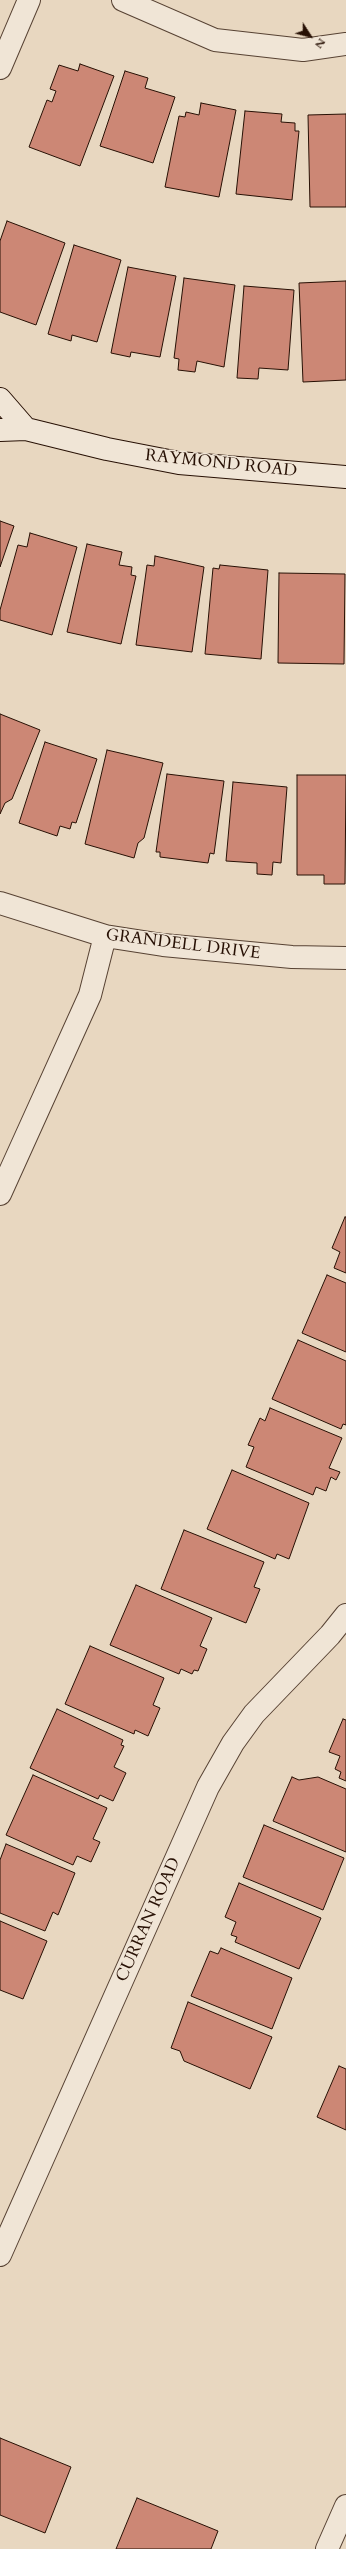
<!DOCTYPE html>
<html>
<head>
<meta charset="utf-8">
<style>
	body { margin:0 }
	#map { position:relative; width:346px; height:2549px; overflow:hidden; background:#e8d7c0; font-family:Cardo,serif }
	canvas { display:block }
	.north { position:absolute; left:290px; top:16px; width:40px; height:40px; -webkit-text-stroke:3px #f0e5d6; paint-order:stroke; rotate:126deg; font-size:11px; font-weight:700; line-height:16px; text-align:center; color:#271004 }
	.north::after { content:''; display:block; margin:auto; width:14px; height:18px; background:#271004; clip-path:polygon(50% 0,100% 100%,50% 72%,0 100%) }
</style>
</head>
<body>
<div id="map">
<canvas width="346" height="2549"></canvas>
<div class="north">N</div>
</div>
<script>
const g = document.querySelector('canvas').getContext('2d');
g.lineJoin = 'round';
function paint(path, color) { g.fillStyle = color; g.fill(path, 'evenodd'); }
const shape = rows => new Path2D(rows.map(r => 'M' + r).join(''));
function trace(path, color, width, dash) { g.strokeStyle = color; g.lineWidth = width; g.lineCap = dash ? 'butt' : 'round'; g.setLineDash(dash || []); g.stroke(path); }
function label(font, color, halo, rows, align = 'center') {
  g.font = font + ' Cardo,serif'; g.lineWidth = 3; g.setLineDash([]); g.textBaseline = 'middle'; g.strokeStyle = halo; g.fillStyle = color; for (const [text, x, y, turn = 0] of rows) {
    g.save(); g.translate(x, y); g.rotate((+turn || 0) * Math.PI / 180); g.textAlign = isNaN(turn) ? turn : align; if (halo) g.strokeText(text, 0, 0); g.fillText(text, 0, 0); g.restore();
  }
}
const building = shape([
	[80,64,114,76,80,166,29,147,47,100,52,102,56,91,50,89,59,65,78,71,80,64],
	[125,71,148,78,145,88,175,97,153,163,100,146,125,71],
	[201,103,236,110,219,197,165,187,179,116,185,117,186,112,199,115,201,103],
	[245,111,282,114,281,122,295,123,295,131,299,131,292,200,236,194,245,111],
	[346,114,346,207,310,207,308,115,346,114],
	[7,221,65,243,36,325,0,312,0,241,7,221],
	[74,245,121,260,97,342,72,335,71,341,48,334,74,245],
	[128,267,176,276,160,357,131,352,130,357,111,353,128,267],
	[184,278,235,285,224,367,197,361,195,372,178,370,179,359,174,358,184,278],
	[346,281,346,380,303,382,299,283,346,281],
	[244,286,294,290,288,370,259,368,258,379,237,378,244,286],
	[0,521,14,526,0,567,0,521],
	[30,533,77,547,52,635,0,620,0,610,18,545,27,547,30,533],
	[87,544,122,552,119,565,132,567,131,575,136,576,121,644,67,632,87,544],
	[155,556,204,567,192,652,136,645,147,565,154,566,155,556],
	[220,565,268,570,261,659,205,654,213,568,219,569,220,565],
	[279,573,345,574,344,664,278,663,279,573],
	[0,714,40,730,12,799,5,803,0,814,0,714],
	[45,742,97,759,76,823,72,822,70,829,60,826,57,836,19,823,45,742],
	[107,750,163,763,144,838,138,843,134,858,85,844,107,750],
	[167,774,224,781,214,854,210,853,208,863,160,857,160,852,156,852,167,774],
	[297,775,346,775,345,884,324,884,324,875,297,875,297,775],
	[233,782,287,787,281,863,273,862,272,875,257,874,257,863,226,861,233,782],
	[345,1217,346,1217,346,1273,334,1268,340,1252,332,1248,345,1217],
	[327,1275,346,1283,346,1352,302,1333,327,1275],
	[298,1340,346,1361,346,1425,343,1424,341,1429,272,1399,298,1340],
	[270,1408,342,1438,329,1468,340,1472,336,1480,331,1477,326,1491,316,1487,313,1495,246,1467,254,1447,248,1445,260,1418,265,1421,270,1408],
	[232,1470,309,1503,289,1559,277,1554,275,1559,207,1529,232,1470],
	[184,1530,264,1562,254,1587,260,1589,246,1623,161,1589,184,1530],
	[136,1585,212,1618,200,1646,207,1649,198,1671,194,1670,192,1674,181,1669,179,1674,110,1645,136,1585],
	[90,1646,164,1678,153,1705,160,1708,148,1736,135,1730,134,1734,65,1704,90,1646],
	[57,1709,123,1740,121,1745,124,1746,114,1767,126,1773,113,1801,100,1795,98,1799,30,1768,57,1709],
	[343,1719,346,1720,346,1781,339,1778,341,1772,335,1769,340,1756,329,1752,343,1719],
	[33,1775,107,1808,93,1839,100,1842,91,1862,77,1856,73,1865,6,1835,33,1775],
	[292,1777,299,1780,318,1777,346,1789,346,1852,273,1821,292,1777],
	[264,1825,344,1858,323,1910,243,1877,264,1825],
	[6,1844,75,1873,58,1915,53,1912,45,1931,0,1913,0,1860,6,1844],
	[239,1883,321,1918,299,1969,235,1942,237,1937,231,1935,236,1922,225,1917,239,1883],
	[0,1921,47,1941,23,1999,0,1990,0,1921],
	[221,1948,292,1978,272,2029,191,1996,210,1951,218,1954,221,1948],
	[188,2002,272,2037,250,2089,184,2061,180,2051,171,2048,188,2002],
	[339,2066,346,2069,346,2130,317,2117,339,2066],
	[0,2438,71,2467,45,2533,0,2515,0,2438],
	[137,2498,218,2531,211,2549,116,2549,137,2498]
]);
paint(building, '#cc8775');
trace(building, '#271004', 1);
const street = shape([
	[123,0,215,40,303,50,346,44],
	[0,68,29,0],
	[0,903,105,936,163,945,292,957,346,958],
	[0,1194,90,995,105,936],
	[0,2255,208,1787,233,1743,254,1714,330,1635,346,1615],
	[327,2549,346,2506]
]);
const secondary = shape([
	[0,399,26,429],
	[0,430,26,429,107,449,179,463,346,477]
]);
trace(street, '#574233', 24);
trace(secondary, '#271004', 24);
trace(street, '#f0e5d6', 22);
trace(secondary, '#f0e5d6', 22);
label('17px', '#271004', '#f0e5d6', [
	["RAYMOND ROAD",221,464,6],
	["GRANDELL DRIVE",183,945,7],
	["CURRAN ROAD",149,1920,-66]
]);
</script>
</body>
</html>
